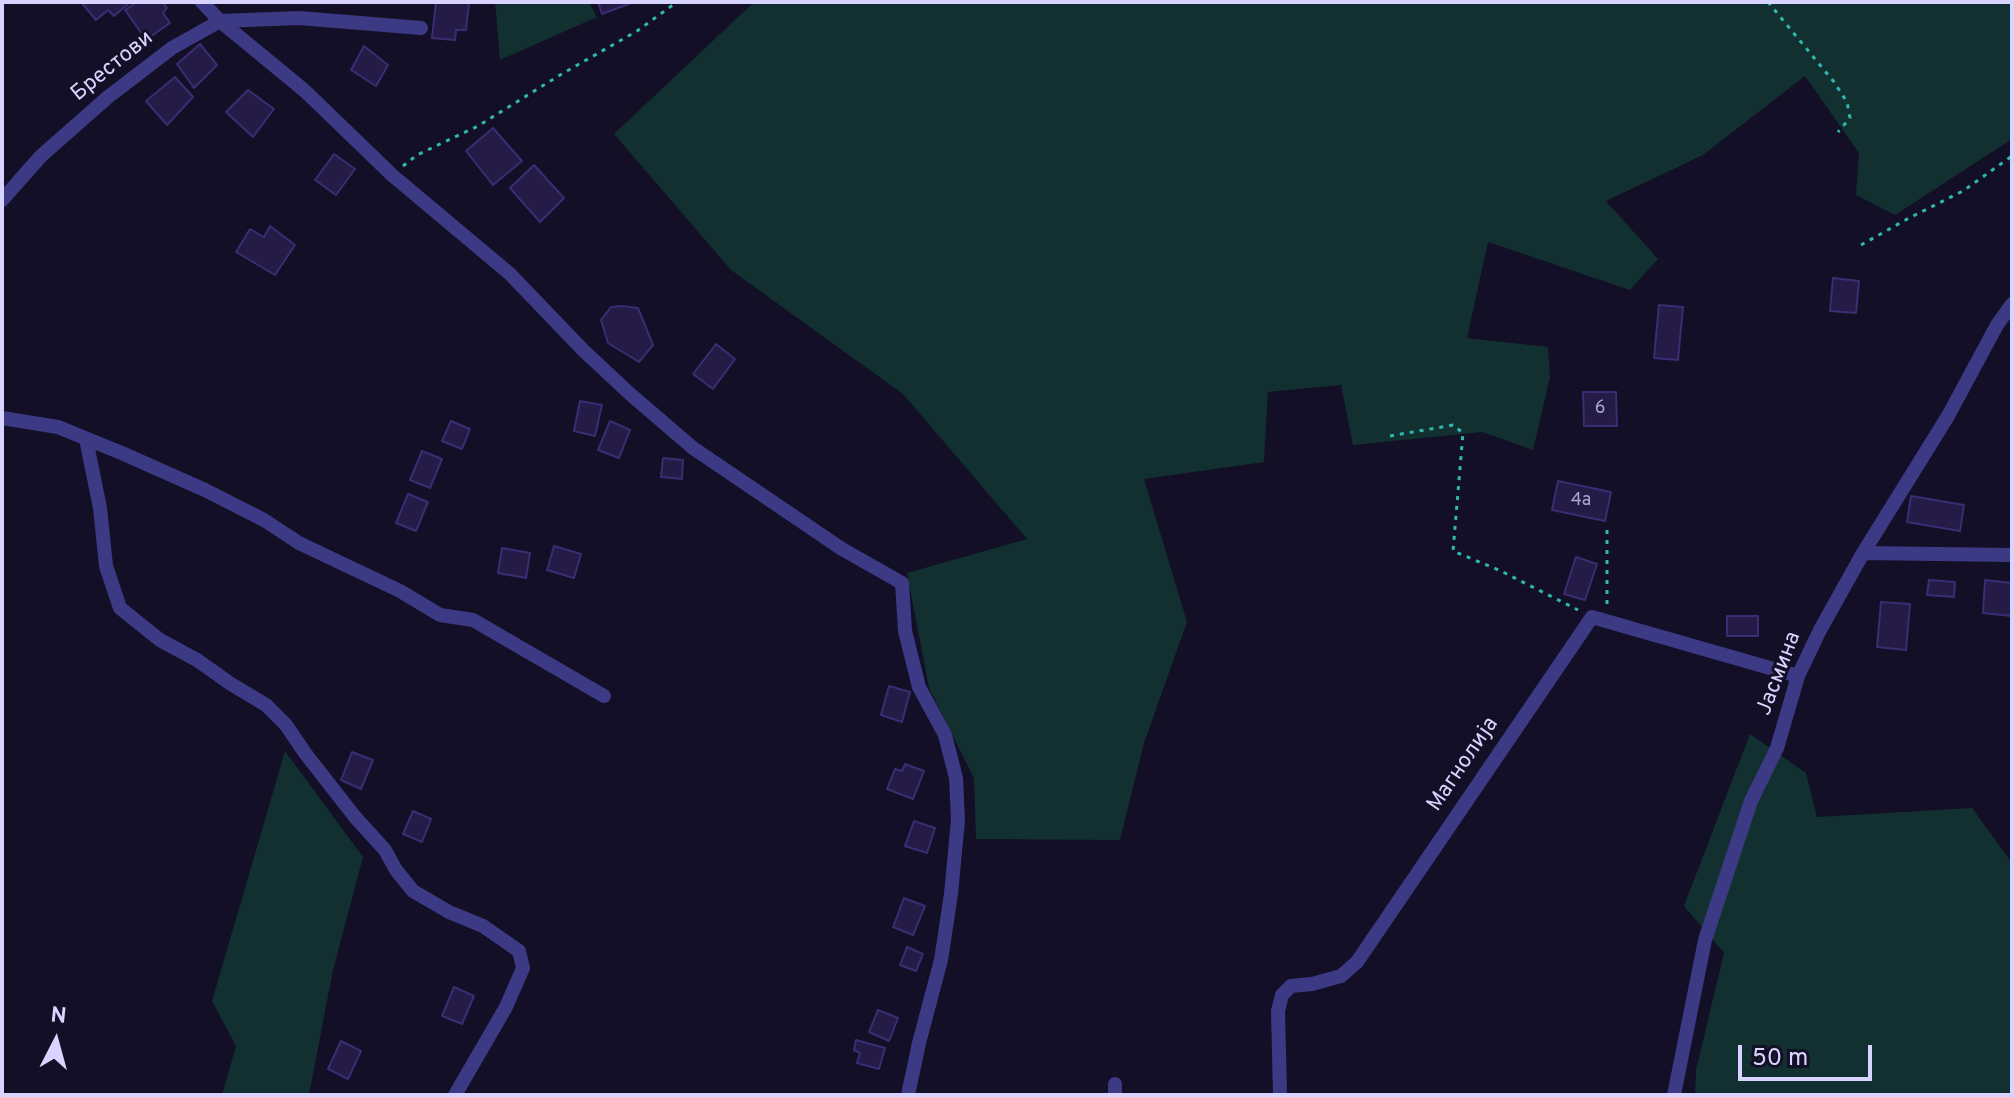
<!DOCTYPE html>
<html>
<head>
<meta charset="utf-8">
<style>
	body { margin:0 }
	#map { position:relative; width:2014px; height:1097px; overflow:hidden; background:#130f26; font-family:Overpass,sans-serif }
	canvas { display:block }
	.frame { position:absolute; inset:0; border:4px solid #d9d4ff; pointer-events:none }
	.north { position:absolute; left:16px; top:1001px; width:80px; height:80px; -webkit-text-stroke:6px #130f26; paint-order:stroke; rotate:6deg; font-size:22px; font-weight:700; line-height:32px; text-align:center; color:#d9d4ff }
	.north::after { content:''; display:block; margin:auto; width:28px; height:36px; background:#d9d4ff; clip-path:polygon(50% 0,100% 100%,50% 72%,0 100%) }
	.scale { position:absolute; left:1738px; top:1045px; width:134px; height:36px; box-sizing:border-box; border:4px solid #d9d4ff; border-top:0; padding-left:10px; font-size:24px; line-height:28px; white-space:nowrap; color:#d9d4ff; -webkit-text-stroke:6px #130f26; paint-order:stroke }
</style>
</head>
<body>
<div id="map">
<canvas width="2014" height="1097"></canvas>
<div class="frame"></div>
<div class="north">N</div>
<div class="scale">50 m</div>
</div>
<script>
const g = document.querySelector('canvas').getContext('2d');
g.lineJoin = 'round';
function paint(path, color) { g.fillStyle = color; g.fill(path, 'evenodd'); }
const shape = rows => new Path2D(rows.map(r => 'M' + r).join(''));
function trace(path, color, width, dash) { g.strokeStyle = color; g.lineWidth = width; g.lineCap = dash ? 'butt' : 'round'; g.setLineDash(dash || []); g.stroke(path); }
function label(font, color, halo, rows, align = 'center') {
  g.font = font + ' Overpass,sans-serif'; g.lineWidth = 6; g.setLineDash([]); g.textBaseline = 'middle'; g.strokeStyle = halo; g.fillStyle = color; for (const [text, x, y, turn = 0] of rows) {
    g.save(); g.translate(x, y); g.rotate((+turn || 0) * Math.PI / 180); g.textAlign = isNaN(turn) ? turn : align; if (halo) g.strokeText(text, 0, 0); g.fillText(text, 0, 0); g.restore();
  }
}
paint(shape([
	[495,2,589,2,597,17,500,60],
	[754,2,2012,2,2012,139,1895,215,1856,195,1859,153,1805,76,1703,155,1606,201,1658,259,1630,290,1488,242,1467,338,1548,347,1550,377,1533,450,1482,432,1353,445,1341,385,1268,392,1264,462,1144,479,1187,622,1144,743,1120,840,976,839,974,778,929,688,907,573,1027,539,903,394,731,270,614,134],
	[1750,734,1806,773,1817,817,1972,808,2012,863,2012,1095,1695,1095,1696,1070,1724,953,1684,906],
	[285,751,363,857,333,970,309,1095,222,1095,236,1046,212,1001]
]), '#12302f');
const building = shape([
	[81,2,126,2,128,4,114,16,108,10,96,20,81,2],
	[137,2,163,2,167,8,163,13,170,23,146,40,125,10,137,2],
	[436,2,469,3,466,30,456,30,455,40,432,38,436,2],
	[598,2,634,2,602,14,598,2],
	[200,44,217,65,194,88,177,64,200,44],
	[364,46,388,65,376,86,351,70,364,46],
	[175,77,193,97,167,125,146,101,175,77],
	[248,90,274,109,253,137,226,112,248,90],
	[493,128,522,161,493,185,466,151,493,128],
	[334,154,355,169,336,195,315,180,334,154],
	[534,165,564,198,540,222,510,188,534,165],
	[270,226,295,245,275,275,236,252,250,229,264,237,270,226],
	[1833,278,1859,281,1856,313,1830,311,1833,278],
	[1659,305,1683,307,1678,360,1654,358,1659,305],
	[622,306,638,308,653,345,639,362,608,343,601,320,611,307,622,306],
	[716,344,735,359,713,389,693,374,716,344],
	[1583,392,1616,392,1617,426,1584,426,1583,392],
	[580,401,602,405,595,436,574,431,580,401],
	[451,421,470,429,462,449,442,441,451,421],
	[610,421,630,430,619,458,598,450,610,421],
	[422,451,442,459,430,488,410,480,422,451],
	[663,458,683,460,682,479,661,477,663,458],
	[1558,481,1611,492,1605,521,1552,510,1558,481],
	[408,494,428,502,416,531,396,523,408,494],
	[1911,496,1964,505,1960,531,1907,522,1911,496],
	[554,546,581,554,574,578,547,570,554,546],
	[502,548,530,553,526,578,498,573,502,548],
	[1576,557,1597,564,1585,600,1564,594,1576,557],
	[1929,580,1955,582,1954,597,1927,595,1929,580],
	[1985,580,2012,583,2012,616,1983,613,1985,580],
	[1881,602,1910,604,1906,650,1877,647,1881,602],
	[1727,616,1758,616,1758,636,1727,636,1727,616],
	[889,686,910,692,902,722,881,715,889,686],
	[352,752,373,760,361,789,341,780,352,752],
	[905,764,924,771,913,799,887,789,895,769,902,771,905,764],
	[413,811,431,819,422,842,403,834,413,811],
	[914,821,935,828,927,853,905,846,914,821],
	[904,898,925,906,913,935,893,927,904,898],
	[907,947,923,954,916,971,900,965,907,947],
	[454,987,474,996,462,1024,442,1016,454,987],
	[878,1010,898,1018,889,1041,869,1032,878,1010],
	[856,1040,885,1048,879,1069,857,1063,860,1053,854,1050,856,1040],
	[341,1041,361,1051,348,1079,328,1069,341,1041]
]);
paint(building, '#241b47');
trace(building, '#3b2d73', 2);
trace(shape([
	[1768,2,1834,82,1847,102,1850,118,1838,132],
	[403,166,417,155,478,126,560,75,637,31,677,2],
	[1861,245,1909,218,1963,191,2012,156],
	[1390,436,1453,425,1463,433,1453,551,1501,571,1578,610],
	[1607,604,1607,527]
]), '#2fb8b0', 3, [4, 6]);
trace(shape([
	[202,2,220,21,305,91,392,175,510,274,583,350,629,393,693,448,842,549,902,583,905,631,919,687,945,735,956,778,958,820,951,894,941,960,919,1043,908,1095],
	[2,200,41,156,108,97,172,48,220,21,299,18,421,28],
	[2,418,58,427,124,454,205,490,264,520,299,543,400,591,440,615,473,620,604,696],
	[86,439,100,508,106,566,120,608,160,640,197,660,231,684,266,705,286,725,305,753,355,817,385,850,396,870,413,891,449,912,483,926,519,951,523,968,506,1007,455,1095],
	[1863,553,2012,555],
	[1115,1084,1115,1095],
	[1280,1095,1278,1011,1282,995,1291,986,1312,984,1341,976,1357,962,1592,617,1798,676],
	[1674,1095,1705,940,1751,801,1777,748,1798,676,1820,630,1863,553,1948,416,1997,325,2012,304]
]), '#3d3a85', 14);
label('18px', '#aca6d1', null, [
	["6",1600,409],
	["4a",1581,501]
]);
label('22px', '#d9d4ff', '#130f26', [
	["Брестови",113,67,-39],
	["Јасмина",1780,674,-69],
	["Магнолија",1464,765,-56]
]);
</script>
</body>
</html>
